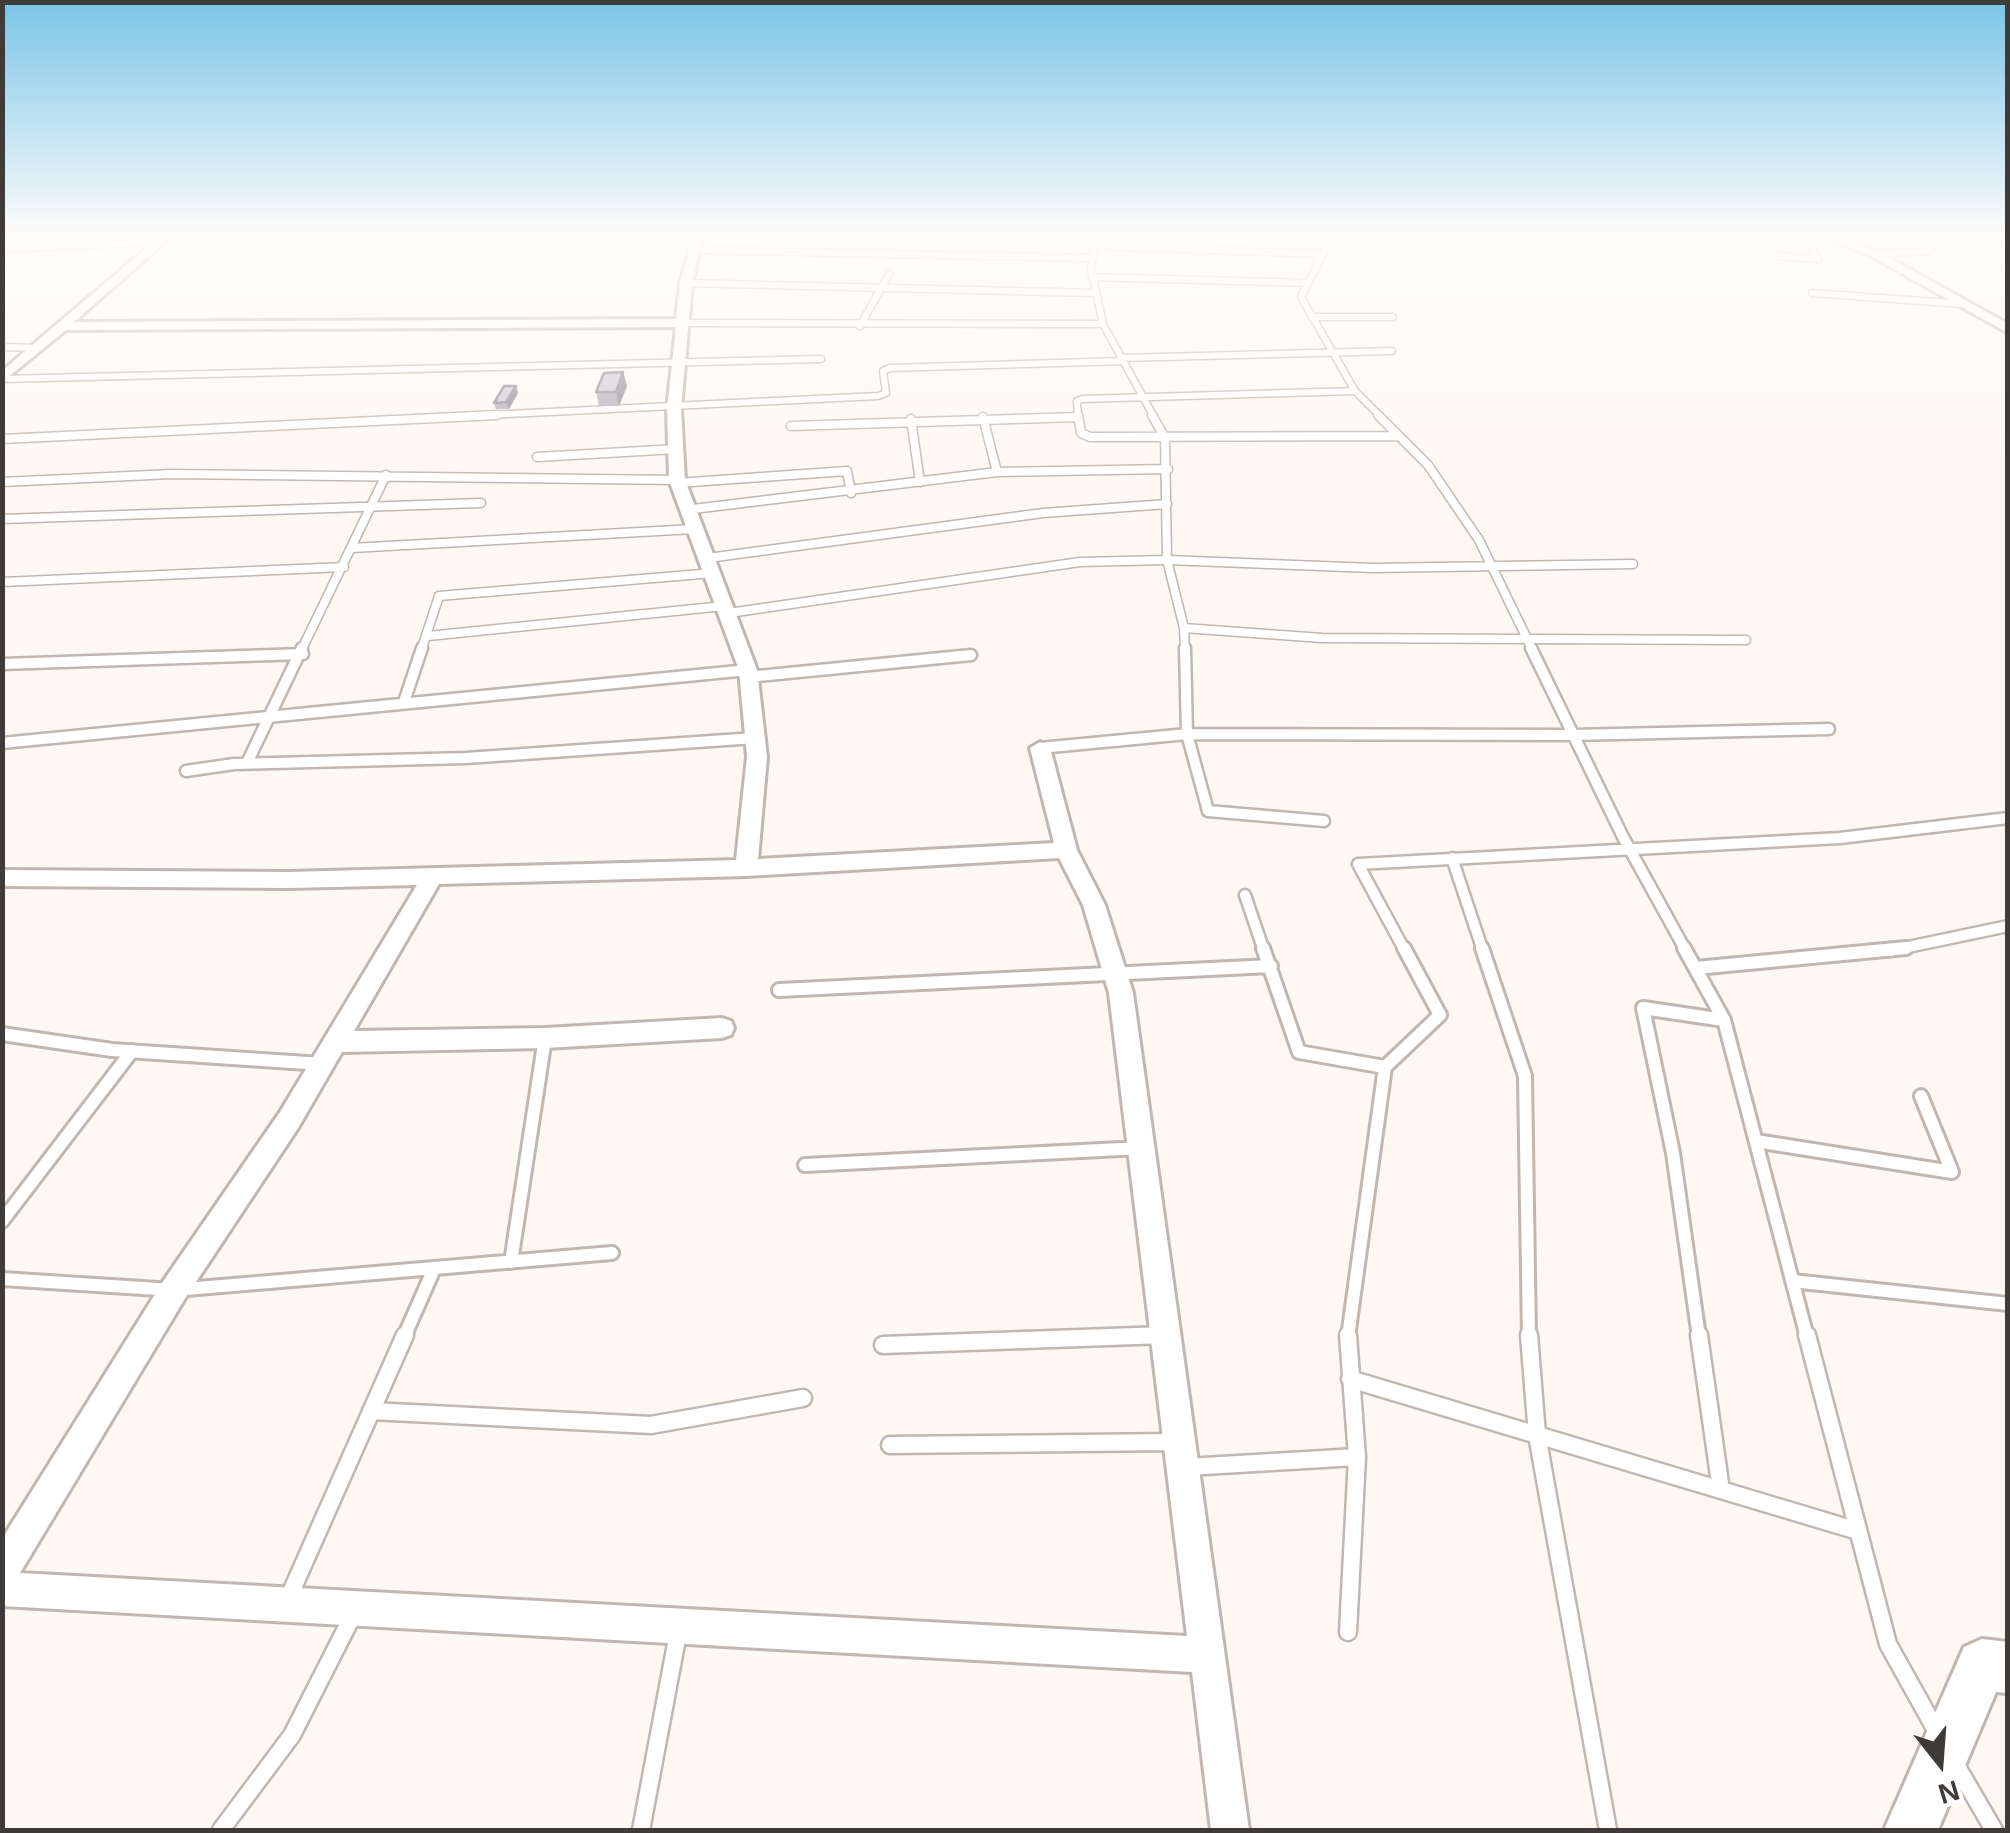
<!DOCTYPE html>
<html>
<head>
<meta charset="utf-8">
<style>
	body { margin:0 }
	#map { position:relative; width:2010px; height:1833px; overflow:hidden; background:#fef8f3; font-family:Helvetica,sans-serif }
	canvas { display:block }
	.frame { position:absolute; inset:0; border:5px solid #3f3b38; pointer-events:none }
	.north { position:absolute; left:1890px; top:1713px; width:100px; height:100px; -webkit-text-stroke:8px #fff; paint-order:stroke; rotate:163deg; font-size:28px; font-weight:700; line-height:40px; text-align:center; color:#3f3b38 }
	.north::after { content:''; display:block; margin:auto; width:35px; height:45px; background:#3f3b38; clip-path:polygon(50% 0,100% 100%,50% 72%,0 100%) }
</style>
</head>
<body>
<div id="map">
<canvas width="2010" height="1833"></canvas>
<div class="frame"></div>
<div class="north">N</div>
</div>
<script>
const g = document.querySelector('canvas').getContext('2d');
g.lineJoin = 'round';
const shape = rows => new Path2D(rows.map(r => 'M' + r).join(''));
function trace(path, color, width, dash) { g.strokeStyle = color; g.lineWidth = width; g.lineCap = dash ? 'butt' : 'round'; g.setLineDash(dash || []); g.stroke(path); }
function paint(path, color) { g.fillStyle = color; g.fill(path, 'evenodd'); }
const laneFar4 = shape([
	[1096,235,1091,268,1103,324,1154,417],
	[1332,235,1301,297,1355,391,1381,417],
	[1955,235,1964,241],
	[1996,235,2001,242],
	[1094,246,1322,254],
	[2,249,159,242],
	[692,250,1090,258],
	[1875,254,1931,251],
	[1777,256,1818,259,1805,235],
	[1092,277,1308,283],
	[686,283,1094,293],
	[1812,293,1962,304],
	[1312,317,1393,317],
	[683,323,1103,324],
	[860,326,889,274],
	[2,347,35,348],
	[1122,358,1392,351],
	[2,379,821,359],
	[446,417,878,396,886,393,883,371,890,368,1124,361],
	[1071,417,1078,417],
	[1078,417,1077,401,1082,399,1355,391]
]);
const laneFar3 = shape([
	[1078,415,1081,433,1090,437,1399,436],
	[1152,415,1165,438,1167,560,1184,628,1185,651],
	[1378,415,1428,465,1479,540,1533,651],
	[983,417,997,472],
	[911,419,920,482],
	[791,426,1078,417],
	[2,439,497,415],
	[537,457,677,449],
	[2,482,172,474,677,480],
	[677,483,847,471,851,493],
	[685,510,997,472,1168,469],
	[2,519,481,503],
	[352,548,694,529],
	[708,558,1043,513,1167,504],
	[2,582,344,567],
	[729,613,1080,562,1167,560,1372,568,1633,564],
	[1184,628,1322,638,1746,640],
	[428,636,724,606],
	[301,651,386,475],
	[421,651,439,596,713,573]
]);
const laneFar2 = shape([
	[1185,648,1187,734,1208,811,1324,821],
	[1531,648,1623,837,1686,951],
	[2,664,303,654],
	[748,677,971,655],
	[404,702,422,648],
	[2,743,748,670],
	[1040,748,1187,734,1573,735,1829,729],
	[247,763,302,648],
	[186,771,234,764,466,758,755,738],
	[1452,858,1483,951],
	[1245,895,1264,951],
	[1405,951,1358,864,1840,838,2008,818],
	[1889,951,2008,926]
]);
const laneFar1 = shape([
	[1263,948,1299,1052,1385,1067,1440,1015,1404,948],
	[1482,948,1525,1076,1529,1337],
	[1684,948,1724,1020,1807,1337],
	[1696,968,1906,948],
	[779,990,1271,966],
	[2,1034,112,1050,322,1064],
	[1756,1141,1952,1172,1921,1096],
	[805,1165,1141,1148],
	[2,1221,132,1051],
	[511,1262,545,1038],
	[2,1279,174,1290,612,1253],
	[1792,1281,2008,1304],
	[404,1337,434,1269],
	[1105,1337,1165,1335],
	[1348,1337,1385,1067],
	[1699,1337,1673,1153,1643,1008,1724,1020]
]);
const lane = shape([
	[1348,1335,1357,1457,1348,1632],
	[1529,1335,1537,1435,1608,1830],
	[1699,1335,1721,1490],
	[1807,1335,1888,1644,1937,1732],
	[883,1345,1165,1335],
	[1350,1379,1858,1531],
	[371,1411,651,1425,803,1398],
	[890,1445,1175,1442],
	[1187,1467,1357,1457],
	[288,1599,405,1335],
	[1956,1765,1994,1830],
	[221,1830,292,1735,354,1613],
	[641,1830,679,1628]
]);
const street = shape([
	[162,235,173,235,74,322,676,319,680,283,693,235,703,235,692,283,681,409,685,480,757,670,767,757,758,859,1054,843,1030,748,1040,742,1050,748,1077,850,1105,905,1133,993,1249,1830,1211,1830,1192,1672,2,1606,2,1539,164,1280,280,1112,417,885,289,888,2,886,2,870,289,872,736,860,747,757,739,670,669,480,667,409,676,327,66,330,2,382,2,371,162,235],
	[1059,858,1083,905,1109,993,1187,1636,20,1573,184,1300,298,1128,342,1052,545,1048,722,1038,731,1035,734,1028,731,1021,722,1018,545,1028,354,1031,439,884,746,876,1059,858],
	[1819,235,1833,235,1879,252,2008,324,2008,333,1871,256,1819,235]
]);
const secondary = shape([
	[1982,1639,2008,1642,2008,1693,1996,1692,1938,1830,1884,1830,1964,1647,1982,1639]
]);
trace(laneFar4, '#c1b7b0', 9);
trace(laneFar3, '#c1b7b0', 11);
trace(laneFar2, '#c1b7b0', 15);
trace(laneFar1, '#c1b7b0', 18);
trace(lane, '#c1b7b0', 21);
trace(street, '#c1b7b0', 6);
trace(secondary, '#c1b7b0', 6);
trace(laneFar4, '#fff', 6);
trace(laneFar3, '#fff', 8);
trace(laneFar2, '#fff', 10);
trace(laneFar1, '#fff', 12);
trace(lane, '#fff', 16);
paint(street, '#fff');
paint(secondary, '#fff');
paint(shape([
	[623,372,627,386,619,406,599,406,596,392],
	[516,386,518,393,509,409,496,409,494,403]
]), '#b3aeb6');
paint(shape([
	[623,372,627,386,619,406,616,392],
	[516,386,518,393,509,409,506,402]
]), '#928d94');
const building = shape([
	[623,372,616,392,596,392,604,373,623,372],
	[504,386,516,386,506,402,494,403,504,386]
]);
paint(building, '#d0cad4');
trace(building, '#928d94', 2.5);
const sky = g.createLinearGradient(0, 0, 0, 491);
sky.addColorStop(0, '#79c5e8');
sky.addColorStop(0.48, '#fffcfa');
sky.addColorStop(1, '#fffcfa00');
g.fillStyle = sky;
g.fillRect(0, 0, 2010, 491);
</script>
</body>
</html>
